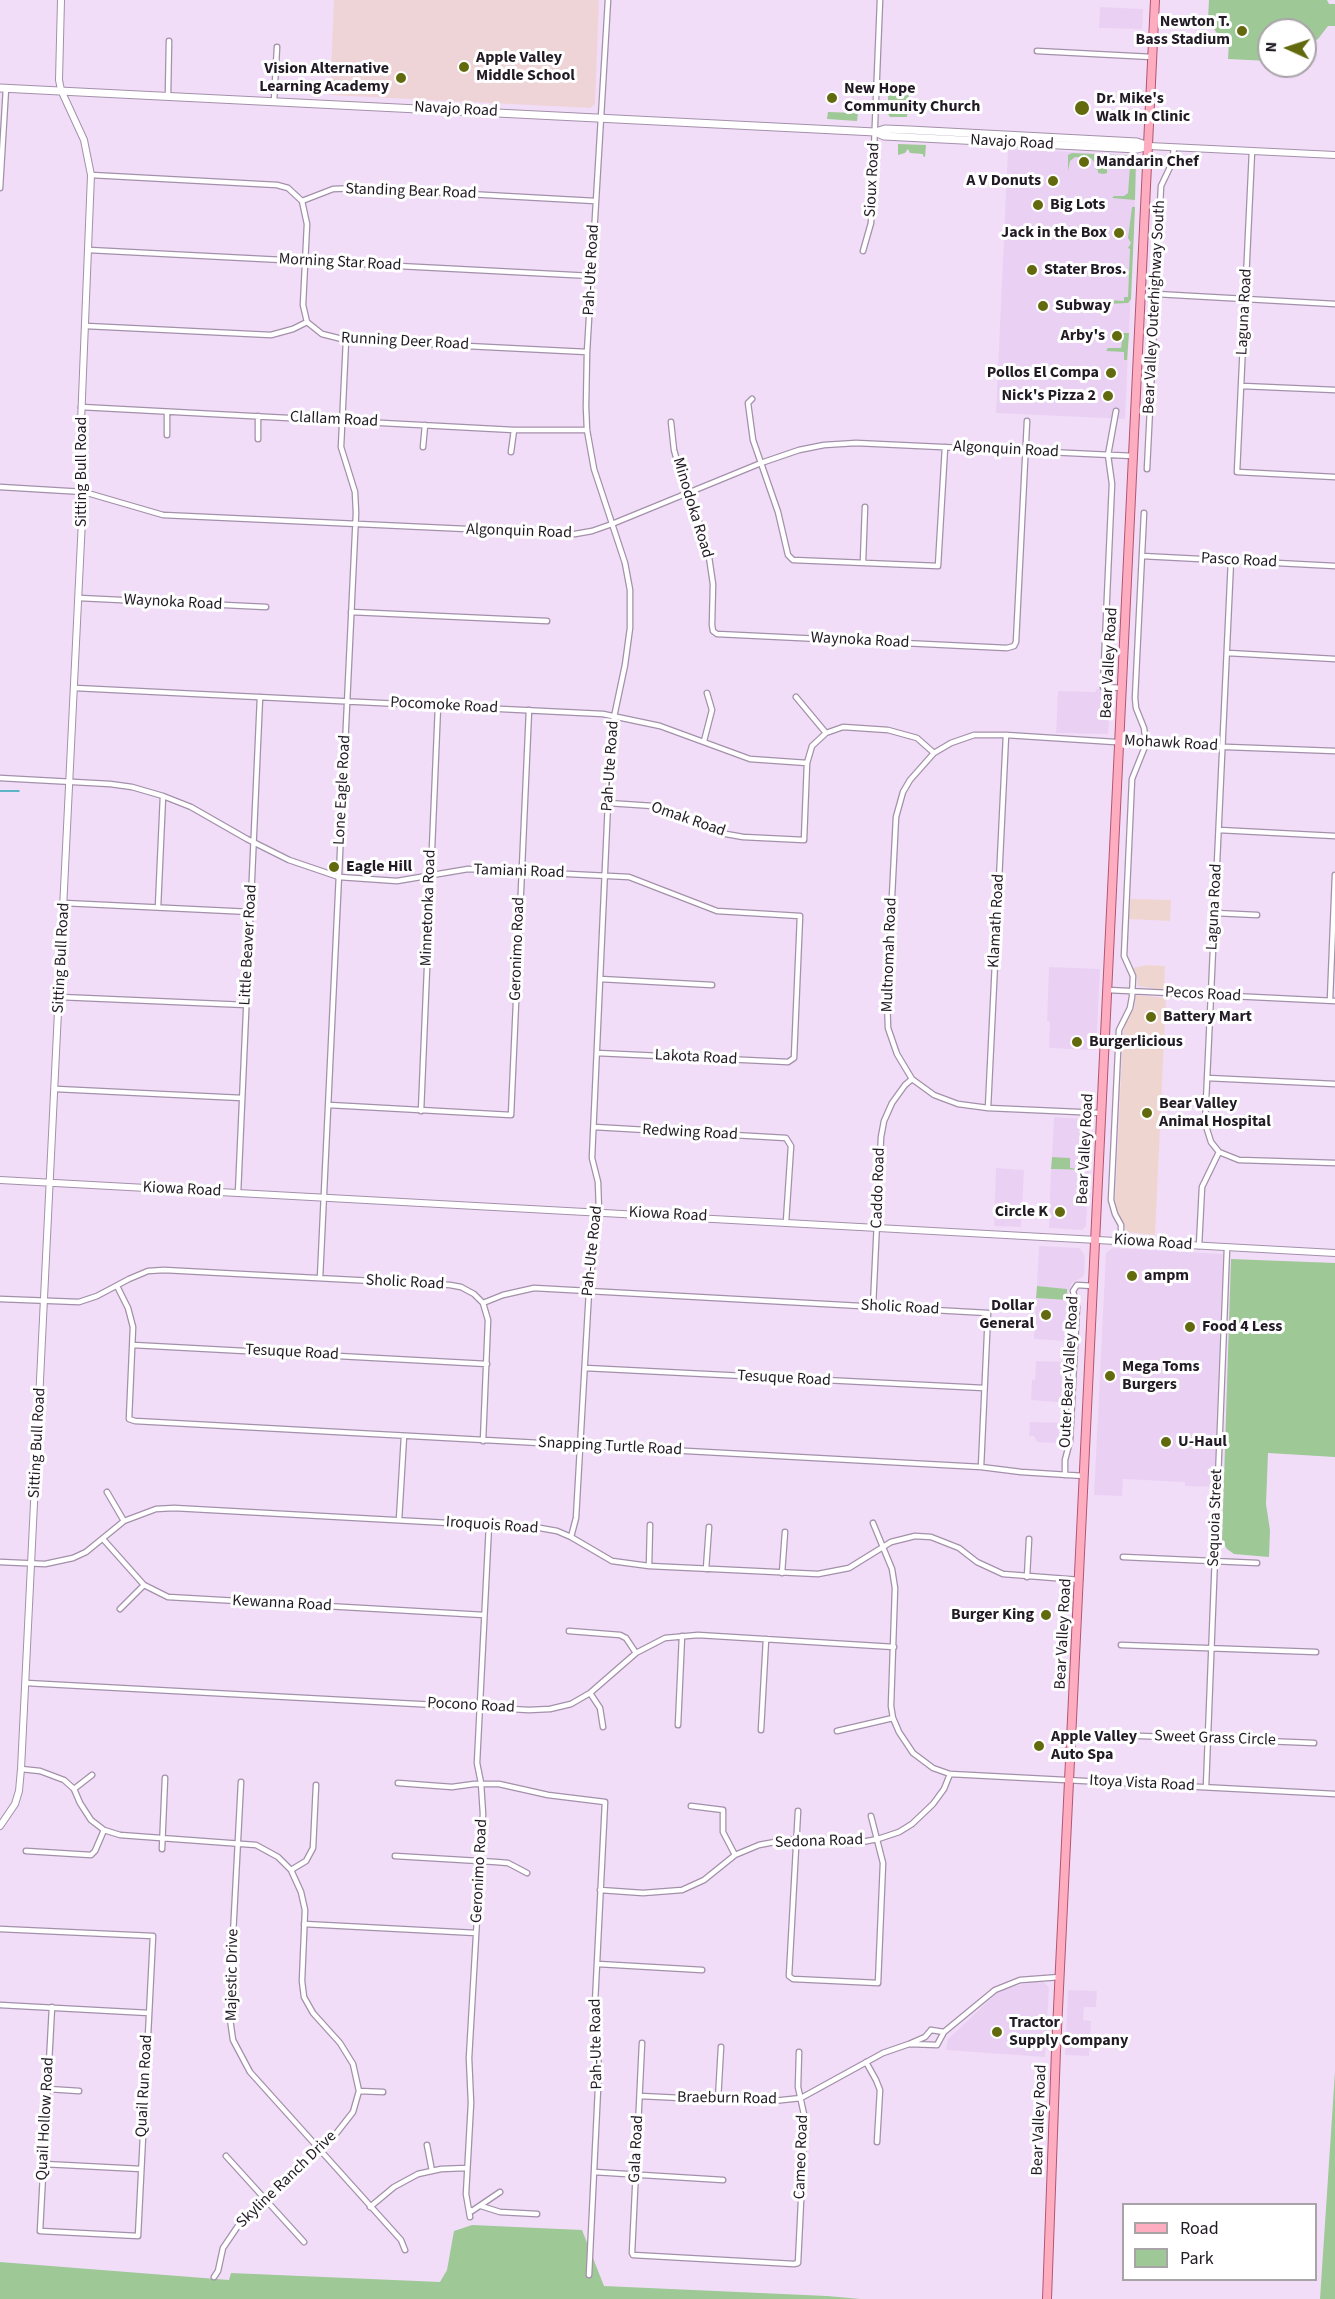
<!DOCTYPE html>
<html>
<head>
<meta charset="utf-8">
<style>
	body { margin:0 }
	#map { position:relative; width:1335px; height:2299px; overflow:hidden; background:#f2ddf9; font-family:"Source Sans 3",sans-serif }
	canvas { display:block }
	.legend { position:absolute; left:1122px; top:2203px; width:195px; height:78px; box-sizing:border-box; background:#fff; border:2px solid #a7a3a7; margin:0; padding:8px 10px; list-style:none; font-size:18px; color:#221a24 }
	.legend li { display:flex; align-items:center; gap:12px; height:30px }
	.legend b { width:30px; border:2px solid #a7a3a7 }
	.north { position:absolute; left:1257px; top:18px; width:60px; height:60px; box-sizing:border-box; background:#fff; border:2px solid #a7a3a7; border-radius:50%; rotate:273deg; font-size:16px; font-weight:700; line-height:24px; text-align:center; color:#221a24 }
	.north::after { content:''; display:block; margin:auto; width:21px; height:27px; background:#636a0d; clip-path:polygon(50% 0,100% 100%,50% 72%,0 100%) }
</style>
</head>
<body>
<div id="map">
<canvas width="1335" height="2299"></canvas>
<ul class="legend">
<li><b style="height:8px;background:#feadc1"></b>Road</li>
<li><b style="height:16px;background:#9fc897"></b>Park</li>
</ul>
<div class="north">N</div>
</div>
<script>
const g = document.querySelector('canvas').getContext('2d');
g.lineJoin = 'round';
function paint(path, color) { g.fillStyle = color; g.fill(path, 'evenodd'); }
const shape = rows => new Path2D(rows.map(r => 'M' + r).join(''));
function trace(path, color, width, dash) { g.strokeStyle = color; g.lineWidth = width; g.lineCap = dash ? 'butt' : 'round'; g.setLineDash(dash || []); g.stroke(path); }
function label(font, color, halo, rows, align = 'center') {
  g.font = font + ' "Source Sans 3",sans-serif'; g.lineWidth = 6; g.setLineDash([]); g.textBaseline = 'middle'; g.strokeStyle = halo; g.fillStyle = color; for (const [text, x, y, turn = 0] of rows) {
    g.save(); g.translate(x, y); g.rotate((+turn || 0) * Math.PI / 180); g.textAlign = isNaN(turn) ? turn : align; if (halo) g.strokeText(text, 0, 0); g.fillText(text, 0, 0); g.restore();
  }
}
paint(shape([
	[1100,7,1143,9,1142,29,1099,28],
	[1008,149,1137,155,1125,419,996,413],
	[1099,689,1111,695,1108,734,1056,733,1058,691,1095,692,1096,690],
	[1049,967,1100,969,1096,1050,1049,1048,1050,1022,1047,1021],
	[1054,1117,1085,1119,1090,1121,1089,1169,1069,1168,1070,1158,1052,1157],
	[996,1168,1024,1170,1021,1227,994,1226],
	[1051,1169,1089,1170,1086,1226,1082,1230,1049,1228],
	[1039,1246,1080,1248,1085,1256,1084,1276,1072,1283,1069,1290,1037,1286],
	[1112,1248,1223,1254,1214,1487,1185,1486,1185,1482,1123,1479,1122,1496,1094,1495,1106,1253],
	[1036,1298,1069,1300,1071,1314,1069,1341,1034,1339],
	[1036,1361,1070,1362,1068,1403,1031,1400,1032,1380,1035,1380],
	[1030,1422,1067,1423,1067,1436,1059,1435,1055,1443,1037,1442,1034,1436,1029,1436],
	[1033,1981,1044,1982,1049,1988,1045,2057,946,2050,948,2039,999,1991],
	[1068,1990,1097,1991,1096,2007,1084,2007,1083,2020,1091,2021,1089,2056,1065,2055]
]), '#ead1f3');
paint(shape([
	[1130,899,1171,900,1170,921,1129,919],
	[1147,965,1165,966,1164,990,1138,986,1137,976,1132,968],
	[1136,995,1166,998,1155,1235,1126,1232,1124,1224,1117,1211,1115,1199,1123,1036,1125,1022,1134,1009]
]), '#efd5d0');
paint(shape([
	[334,0,599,0,595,104,590,108,330,95]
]), '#efd4d7');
paint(shape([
	[1209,0,1327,0,1329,4,1335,4,1335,26,1328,26,1318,39,1305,46,1305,30,1269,30,1269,61,1228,59,1229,41,1216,32,1208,19],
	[888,93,909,94,907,117,890,117,888,114],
	[828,112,858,113,857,121,827,119],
	[898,144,926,145,925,157,923,156,923,154,910,153,908,149,905,153,898,155],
	[1072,153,1136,156,1135,200,1112,198,1114,196,1124,196,1128,193,1130,166,1128,161,1110,160,1107,163,1107,173,1104,174,1098,173,1098,170,1095,169,1095,163,1091,158,1075,157,1070,161,1068,171,1068,155],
	[1132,207,1135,207,1131,299,1128,303,1108,304,1107,300,1124,301,1124,297,1128,297,1130,249,1128,248,1131,243,1128,238],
	[1123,333,1129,333,1127,360,1124,360,1124,352,1106,351,1108,348,1121,348],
	[1052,1157,1070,1158,1070,1168,1089,1170,1051,1169],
	[1231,1259,1335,1263,1335,1457,1268,1453,1266,1504,1270,1530,1269,1557,1234,1554,1227,1549,1222,1541],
	[1037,1286,1067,1289,1068,1300,1036,1298],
	[1335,2072,1335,2299,1320,2299],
	[472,2225,582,2230,604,2286,827,2296,861,2299,0,2299,0,2262,229,2280,231,2273,440,2282,447,2270,454,2231]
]), '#9fc897');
trace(shape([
	[0,791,19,791]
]), '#2aa6b7', 1.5);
const minor = shape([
	[1037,51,1152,57],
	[168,95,169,41],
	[274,101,277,47],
	[1252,151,1237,472,1335,477],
	[91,175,277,185,288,188,302,201],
	[0,188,6,88],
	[302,201,333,189,359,188,595,201],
	[302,201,307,224,303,305,307,322],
	[89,250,592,276],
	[863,251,871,223,880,0],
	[1156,294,1335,304],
	[307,322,322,334,346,340,587,352],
	[86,326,271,335,293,329,307,322],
	[1242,386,1335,390],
	[752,399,748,403,753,440,778,512,788,555,793,560,938,566,945,447],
	[81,407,514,430,587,430],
	[1116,411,1108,455,1112,484,1103,687,1122,688],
	[167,412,167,435],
	[671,422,674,450,680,471,701,527,709,557,713,584,712,625,713,631,717,634,1007,648,1014,646,1016,642,1027,421],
	[258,439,258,416],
	[423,447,425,425],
	[511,452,514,430],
	[1147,469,1161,186,1172,163,1174,148],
	[0,487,84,492,163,515,575,534,592,531,612,524,761,463,799,450,824,445,856,443,1133,456],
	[1142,556,1335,566],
	[863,561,865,507],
	[79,598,266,607],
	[351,612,547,621],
	[1228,653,1335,659],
	[75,688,603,714,660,726,750,759,807,763],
	[796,697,826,733],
	[704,741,712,710,707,693],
	[0,778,110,784,132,787,163,796,191,807,247,839,289,860,339,877,397,881,468,869,629,877,717,911,800,916,794,1058,788,1062,597,1053],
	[608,803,653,806,726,834,743,837,804,840,807,763,812,746,826,733,843,727,888,730,917,738,934,753],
	[1219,830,1335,836],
	[64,903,251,912],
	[158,907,163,796],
	[1215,913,1257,915],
	[600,979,712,985],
	[1108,990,1335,1001],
	[60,997,246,1005],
	[1330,1000,1335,875],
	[1207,1078,1335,1084],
	[56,1089,242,1098],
	[329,1105,511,1115,529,710],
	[988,1108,1006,735],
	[421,1111,438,706],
	[1101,1113,988,1108,958,1104,934,1095,912,1079,897,1054,888,1028,887,996,896,817,903,792,910,780,934,753,951,743,974,735,1006,735,1146,744,1335,751],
	[594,1127,786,1138,791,1146,786,1222],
	[1219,1152,1239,1160,1335,1163],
	[238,1193,260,697],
	[1121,1241,1121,1225,1115,1214,1111,1200,1119,1030,1130,1008,1132,997,1133,976,1124,956,1132,779,1146,744,1144,728,1136,708,1135,698,1144,513],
	[1199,1246,1202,1187,1219,1152,1211,1142,1205,1123,1231,560],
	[320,1278,356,513,355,492,341,447,346,340],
	[117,1286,128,1308,133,1327,129,1419,135,1421,981,1467,1021,1472,1084,1476],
	[0,1299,79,1302,97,1296,129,1279,148,1271,164,1270,450,1285,461,1287,474,1294,483,1303,503,1295,534,1288,988,1313,981,1467],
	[873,1306,881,1137,884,1121,892,1103,905,1085,912,1079],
	[133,1345,487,1364],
	[585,1368,984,1388],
	[483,1441,488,1320,483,1303],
	[1065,1475,1065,1460,1070,1441,1077,1307,1073,1291,1077,1285,1093,1286],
	[107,1492,124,1521],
	[399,1520,404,1436],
	[873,1523,892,1569,895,1588,891,1706,893,1718,899,1732,913,1753,933,1768,950,1774,1335,1794],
	[571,1537,576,1518,589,1291,599,1211,598,1182,592,1158,610,758,614,717,625,665,630,628,630,590,625,563,594,469,587,430,586,407,587,352,608,0],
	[103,1539,144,1585,168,1597,484,1615],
	[1123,1557,1257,1563],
	[0,1562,45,1564,73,1558,86,1552,124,1521,156,1509,174,1508,540,1528,557,1531,571,1537,612,1561,649,1566,818,1574,849,1568,891,1542,915,1536,931,1537,959,1548,977,1562,1003,1574,1080,1580],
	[649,1566,650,1525],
	[706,1569,709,1527],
	[782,1573,785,1532],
	[1027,1577,1029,1539],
	[120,1609,144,1585],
	[569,1631,620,1635,626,1638,636,1653],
	[1121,1645,1316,1652],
	[26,1683,529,1710,550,1709,571,1704,590,1693,636,1653,665,1638,698,1635,894,1647],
	[590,1693,600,1708,603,1727],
	[678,1725,682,1636],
	[761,1730,766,1639],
	[837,1731,893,1718],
	[1117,1735,1314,1743],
	[21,1769,40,1771,64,1780,74,1789,80,1803,91,1820,104,1830,120,1835,256,1845,278,1857,291,1870,301,1892,305,1910,302,1981,304,1997,313,2013,340,2043,353,2064,359,2091,353,2112,335,2135,240,2223,223,2248,218,2271,214,2277],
	[241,1782,229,2012,233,2040,250,2072,401,2240,405,2250],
	[398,1783,452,1787,474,1784,499,1784,548,1795,605,1802,594,2023,599,2068,589,2275],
	[1206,1787,1227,1248],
	[74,1789,92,1775],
	[691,1806,723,1810,723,1832,735,1855],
	[798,1811,789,1976,793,1979,878,1983,883,1863,871,1816],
	[162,1849,165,1778],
	[26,1851,91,1855,95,1851,104,1830],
	[395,1856,496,1862,508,1863,527,1873],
	[291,1870,306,1861,313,1848,316,1785],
	[600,1890,643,1893,682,1890,704,1880,735,1855,759,1845,780,1841,797,1839,851,1844,878,1839,899,1832,912,1824,933,1804,944,1789,950,1774],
	[304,1924,476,1933],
	[0,1929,153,1936,138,2236,40,2231,52,2007],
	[598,1964,702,1970],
	[0,2005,149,2013],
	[931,2030,944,2032,937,2045,909,2044,925,2037,931,2030],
	[944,2032,995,1990,1020,1980,1060,1977],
	[642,2043,632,2253,633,2255,794,2264,798,2263,805,2119,798,2087,799,2052],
	[866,2062,876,2080,880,2090,877,2142],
	[48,2089,79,2091],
	[359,2091,383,2092],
	[640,2096,764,2102,801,2098,883,2053,909,2044],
	[718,2100,721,2047],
	[427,2145,432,2171],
	[226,2156,304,2242],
	[44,2164,141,2169],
	[594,2172,723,2180],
	[481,2206,500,2212,537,2214],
	[370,2207,394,2187,418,2174,441,2169,467,2168],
	[469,2209,472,2211,500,2192],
	[470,2217,466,2194,471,2103,469,2058,483,1814,481,1783,477,1763,489,1525]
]);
const tertiary = shape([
	[1149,146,1335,155],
	[0,1180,1335,1253],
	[0,1826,15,1804,19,1791,21,1769,84,479,81,422,91,175,84,140,61,90,59,80,61,0]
]);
const secondary = shape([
	[0,88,875,132,885,129,910,130,1137,142,1149,146],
	[875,132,884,136,1137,149,1149,146]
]);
const primary = shape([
	[1047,2299,1056,2050,1155,0]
]);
trace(minor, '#a390a9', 7);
trace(tertiary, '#a390a9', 8);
trace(secondary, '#a390a9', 9);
trace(primary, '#b1566f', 10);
trace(minor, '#fff', 4.5);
trace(tertiary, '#fff', 6);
trace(secondary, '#fff', 7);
trace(primary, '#feadc1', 8);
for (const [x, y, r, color] of [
	[1242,31,6,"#636a0d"],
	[464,67,6,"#636a0d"],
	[401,78,6,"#636a0d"],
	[832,98,6,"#636a0d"],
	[1082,108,8,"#636a0d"],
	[1084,162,6,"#636a0d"],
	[1053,181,6,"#636a0d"],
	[1038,205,6,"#636a0d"],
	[1119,233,6,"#636a0d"],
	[1032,270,6,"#636a0d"],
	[1043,306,6,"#636a0d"],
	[1117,336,6,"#636a0d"],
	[1111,373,6,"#636a0d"],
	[1108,396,6,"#636a0d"],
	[334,867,6,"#636a0d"],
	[1151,1017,6,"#636a0d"],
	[1077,1042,6,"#636a0d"],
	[1147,1113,6,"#636a0d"],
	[1060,1212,6,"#636a0d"],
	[1132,1276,6,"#636a0d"],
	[1046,1315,6,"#636a0d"],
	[1190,1327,6,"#636a0d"],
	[1110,1376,6,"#636a0d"],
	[1166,1442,6,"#636a0d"],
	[1046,1615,6,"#636a0d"],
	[1039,1746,6,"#636a0d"],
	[997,2032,6,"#636a0d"]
]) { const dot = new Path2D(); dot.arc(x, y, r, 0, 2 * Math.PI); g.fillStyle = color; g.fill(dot); trace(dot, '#fff', 2); }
label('bold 16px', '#221a24', '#fff', [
	["Newton T.",1230,22,"right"],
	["Bass Stadium",1230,40,"right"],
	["Apple Valley",476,58],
	["Middle School",476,76],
	["Vision Alternative",389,69,"right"],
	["Learning Academy",389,87,"right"],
	["New Hope",844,89],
	["Community Church",844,107],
	["Dr. Mike's",1096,99],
	["Walk In Clinic",1096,117],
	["Mandarin Chef",1096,162],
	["A V Donuts",1041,181,"right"],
	["Big Lots",1050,205],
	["Jack in the Box",1107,233,"right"],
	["Stater Bros.",1044,270],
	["Subway",1055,306],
	["Arby's",1105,336,"right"],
	["Pollos El Compa",1099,373,"right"],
	["Nick's Pizza 2",1096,396,"right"],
	["Eagle Hill",346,867],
	["Battery Mart",1163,1017],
	["Burgerlicious",1089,1042],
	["Bear Valley",1159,1104],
	["Animal Hospital",1159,1122],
	["Circle K",1048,1212,"right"],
	["ampm",1144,1276],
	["Dollar",1034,1306,"right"],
	["General",1034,1324,"right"],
	["Food 4 Less",1202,1327],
	["Mega Toms",1122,1367],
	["Burgers",1122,1385],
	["U-Haul",1178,1442],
	["Burger King",1034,1615,"right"],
	["Apple Valley",1051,1737],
	["Auto Spa",1051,1755],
	["Tractor",1009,2023],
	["Supply Company",1009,2041]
], 'left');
label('16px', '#221a24', '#fff', [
	["Navajo Road",456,110,3],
	["Navajo Road",1012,143,3],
	["Sioux Road",873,180,-87],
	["Standing Bear Road",411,192,2],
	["Morning Star Road",340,263,3],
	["Pah-Ute Road",592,270,-87],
	["Bear Valley Outerhighway South",1155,307,-87],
	["Laguna Road",1245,312,-87],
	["Running Deer Road",405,342,3],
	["Clallam Road",334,420,3],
	["Algonquin Road",1006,450,3],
	["Sitting Bull Road",82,472,-90],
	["Minodoka Road",692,508,73],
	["Algonquin Road",519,532,2],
	["Pasco Road",1239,561,3],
	["Waynoka Road",173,603,3],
	["Waynoka Road",860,641,3],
	["Bear Valley Road",1110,663,-87],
	["Pocomoke Road",444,706,3],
	["Mohawk Road",1171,744,3],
	["Pah-Ute Road",611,766,-86],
	["Lone Eagle Road",343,790,-87],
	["Omak Road",688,820,19],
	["Tamiani Road",519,872,2],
	["Laguna Road",1215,907,-87],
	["Minnetonka Road",429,908,-88],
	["Klamath Road",997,921,-87],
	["Little Beaver Road",249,945,-87],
	["Geronimo Road",518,949,-88],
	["Multnomah Road",890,955,-88],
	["Sitting Bull Road",62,958,-87],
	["Pecos Road",1203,995,3],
	["Lakota Road",696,1058,3],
	["Redwing Road",690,1133,3],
	["Bear Valley Road",1086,1149,-87],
	["Caddo Road",879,1188,-88],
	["Kiowa Road",182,1190,3],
	["Kiowa Road",668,1215,3],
	["Kiowa Road",1153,1243,4],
	["Pah-Ute Road",593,1251,-84],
	["Sholic Road",405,1283,3],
	["Sholic Road",900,1308,3],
	["Tesuque Road",292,1353,3],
	["Outer Bear Valley Road",1070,1372,-87],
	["Tesuque Road",784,1379,3],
	["Sitting Bull Road",38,1443,-87],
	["Snapping Turtle Road",610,1447,3],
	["Sequoia Street",1216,1518,-88],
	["Iroquois Road",492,1526,4],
	["Kewanna Road",282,1604,3],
	["Bear Valley Road",1064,1634,-87],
	["Pocono Road",471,1706,3],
	["Sweet Grass Circle",1215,1739,2],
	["Itoya Vista Road",1142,1784,3],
	["Sedona Road",819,1842,-2],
	["Geronimo Road",480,1871,-87],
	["Majestic Drive",233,1975,-89],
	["Pah-Ute Road",597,2044,-91],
	["Quail Run Road",145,2086,-87],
	["Braeburn Road",727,2099,1],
	["Quail Hollow Road",46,2119,-87],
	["Bear Valley Road",1040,2120,-88],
	["Gala Road",637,2149,-87],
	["Cameo Road",802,2157,-88],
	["Skyline Ranch Drive",287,2180,-44]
]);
</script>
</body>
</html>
